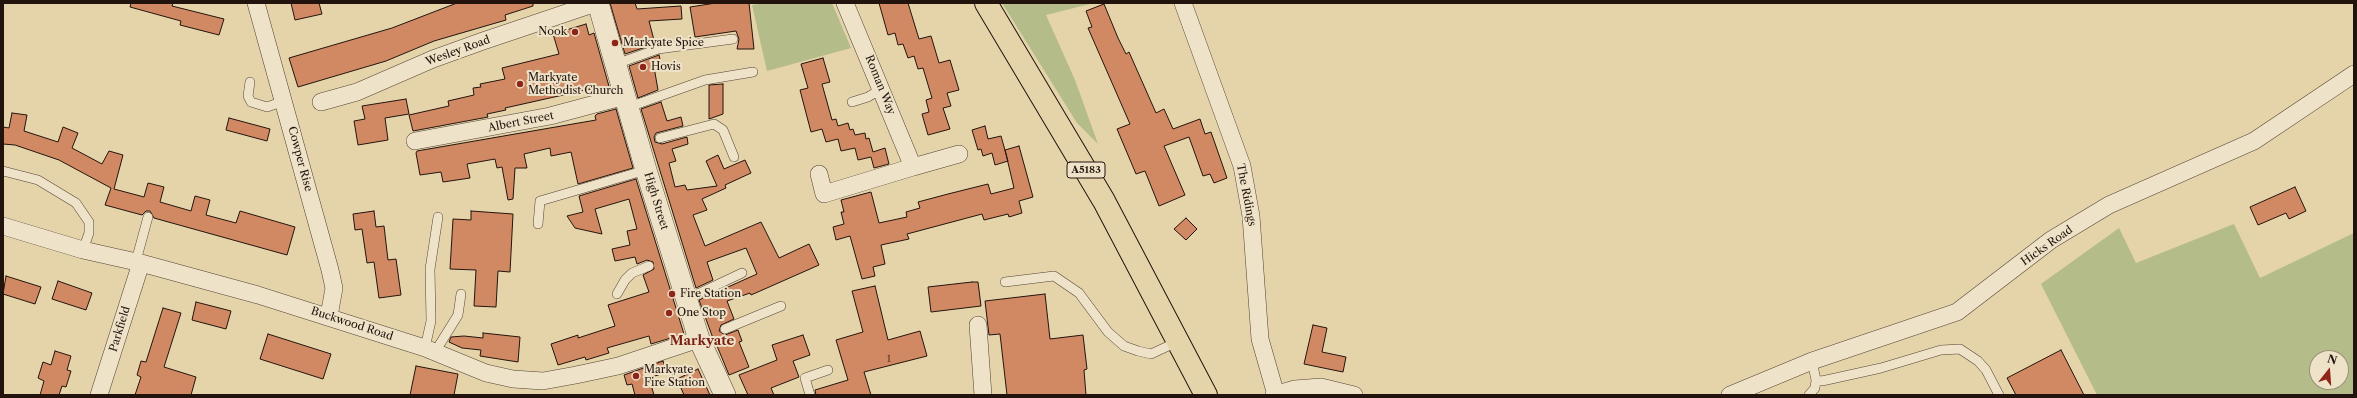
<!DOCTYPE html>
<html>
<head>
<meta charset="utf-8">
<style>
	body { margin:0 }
	#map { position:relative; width:2357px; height:398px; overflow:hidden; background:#e5d3aa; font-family:"Libre Caslon Text",serif }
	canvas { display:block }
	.frame { position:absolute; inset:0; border:4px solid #22140d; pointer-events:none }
	.north { position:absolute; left:2309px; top:350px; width:40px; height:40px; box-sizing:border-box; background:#eee2c8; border:1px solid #9c907d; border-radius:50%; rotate:17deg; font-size:11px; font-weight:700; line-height:16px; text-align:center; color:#22140d }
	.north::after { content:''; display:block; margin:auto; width:14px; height:18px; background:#8f2418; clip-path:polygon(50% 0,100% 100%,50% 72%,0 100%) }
</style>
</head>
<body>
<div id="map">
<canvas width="2357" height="398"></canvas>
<div class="frame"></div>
<div class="north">N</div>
</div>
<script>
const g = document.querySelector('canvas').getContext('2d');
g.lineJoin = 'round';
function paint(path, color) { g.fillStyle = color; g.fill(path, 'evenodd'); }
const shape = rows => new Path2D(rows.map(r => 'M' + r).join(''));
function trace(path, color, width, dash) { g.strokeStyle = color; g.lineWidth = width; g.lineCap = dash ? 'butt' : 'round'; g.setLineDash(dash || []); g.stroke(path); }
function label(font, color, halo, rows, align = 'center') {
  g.font = font + ' "Libre Caslon Text",serif'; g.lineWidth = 4; g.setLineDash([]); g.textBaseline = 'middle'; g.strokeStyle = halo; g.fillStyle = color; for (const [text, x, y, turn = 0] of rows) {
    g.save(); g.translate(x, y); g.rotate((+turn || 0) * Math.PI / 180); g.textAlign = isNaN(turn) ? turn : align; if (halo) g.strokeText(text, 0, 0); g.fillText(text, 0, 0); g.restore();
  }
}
paint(shape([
	[764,3,832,3,851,48,767,71,752,5],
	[1002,3,1094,3,1046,15,1075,80,1098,144,1077,123],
	[2234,224,2260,278,2354,233,2354,395,2097,395,2041,284,2119,228,2136,263],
	[2317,358,2341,358,2341,382,2317,382]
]), '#b4bc89');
const building = shape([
	[131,3,173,3,172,6,224,19,219,35,180,25,181,21,130,7,131,3],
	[291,3,319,3,322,14,295,20,291,3],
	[457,3,533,3,533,6,505,15,506,20,434,41,386,61,298,87,289,58,392,28,457,3],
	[610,3,635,3,637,9,681,6,682,19,649,21,655,44,625,54,610,3],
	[716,3,749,3,754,49,737,49,739,39,736,31,695,37,690,7,716,3],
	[879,3,908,3,919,39,931,36,939,63,950,60,959,90,947,93,951,106,943,108,950,129,928,135,922,114,929,112,926,100,932,98,923,68,918,69,914,56,908,58,903,44,898,45,895,33,888,35,879,3],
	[1104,4,1118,38,1126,54,1129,52,1156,113,1164,109,1173,129,1200,119,1205,134,1211,132,1227,178,1214,183,1210,174,1203,176,1189,137,1164,146,1185,195,1159,206,1145,171,1136,174,1117,129,1130,124,1088,28,1092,27,1086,11,1104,4],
	[586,24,589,35,594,33,610,90,592,95,590,89,505,108,506,110,487,114,488,117,413,131,409,115,449,106,448,101,474,95,473,88,481,87,480,84,505,79,502,68,559,54,553,34,586,24],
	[659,55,662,67,654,67,658,90,638,98,629,66,659,55],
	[823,58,830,82,822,84,832,120,836,119,838,126,848,123,850,130,853,129,855,135,865,133,866,139,869,138,873,152,885,148,889,164,874,168,871,157,858,160,855,148,841,151,838,139,826,142,822,129,811,132,800,90,808,88,801,64,823,58],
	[723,84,723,114,709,119,709,85,723,84],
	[406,99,409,114,385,118,388,140,358,145,354,121,365,119,362,106,406,99],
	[661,102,667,121,681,117,683,126,656,133,654,137,655,142,662,144,687,137,688,144,672,149,676,161,669,163,675,187,685,185,687,190,717,186,706,161,718,155,724,169,745,160,751,173,725,185,726,188,702,199,707,210,693,215,705,246,761,222,779,258,809,244,819,265,751,295,750,293,727,301,734,319,721,325,719,331,725,335,738,330,742,341,739,342,749,367,729,375,715,341,714,341,699,300,757,274,746,248,707,262,713,280,696,288,641,109,661,102],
	[616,109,633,168,578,184,571,152,551,156,550,148,524,154,527,168,515,168,513,199,508,200,502,167,497,168,495,159,467,164,470,178,443,182,441,172,420,175,416,153,417,151,596,120,595,116,597,114,616,109],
	[12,113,27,115,24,131,58,142,63,127,78,133,72,148,102,164,109,151,123,155,114,189,144,197,148,183,164,187,160,202,191,211,195,196,210,200,206,215,236,223,240,211,295,227,287,255,154,218,150,211,146,211,142,215,105,205,111,188,59,160,15,145,3,144,3,127,9,128,12,113],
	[229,118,270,129,267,141,226,130,229,118],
	[985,126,988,139,1001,136,1008,161,995,165,992,153,983,156,981,149,978,150,972,130,985,126],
	[1019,146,1033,197,1019,201,1022,213,1009,217,1008,214,984,220,982,214,907,234,909,239,881,245,885,264,873,267,875,276,862,279,850,236,836,240,833,227,844,224,841,212,844,212,841,200,871,192,879,223,907,217,906,212,920,208,918,202,948,194,988,184,991,194,1014,188,1005,150,1019,146],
	[636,179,684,334,651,344,649,336,607,348,609,353,586,360,585,357,558,365,551,344,578,335,578,338,615,326,608,305,649,292,643,275,654,269,653,262,647,260,637,264,635,257,615,261,612,249,630,245,627,231,637,229,629,199,595,209,602,234,575,228,567,216,583,212,579,196,636,179],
	[2295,187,2306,211,2289,219,2286,213,2258,225,2250,207,2295,187],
	[374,211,376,227,384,226,388,260,396,259,401,295,379,298,374,262,367,263,362,229,355,230,353,214,374,211],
	[471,211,513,214,510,272,498,271,496,307,474,306,476,270,450,269,453,219,471,220,471,211],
	[1186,218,1197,229,1186,240,1174,229,1186,218],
	[6,276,41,287,35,304,3,294,6,276],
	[58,281,92,293,86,310,52,299,58,281],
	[972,282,978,282,981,306,931,312,928,287,972,282],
	[875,286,888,340,920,331,927,356,864,372,871,395,816,395,815,390,848,380,836,340,863,332,852,291,875,286],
	[1045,294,1050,339,1083,335,1087,369,1084,370,1086,395,1007,395,1000,334,989,335,985,301,1045,294],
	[196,302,231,311,226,329,192,320,196,302],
	[163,308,181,313,164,367,196,377,191,395,135,395,141,377,137,375,141,361,146,362,163,308],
	[1313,325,1327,328,1322,352,1346,357,1343,372,1304,364,1313,325],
	[483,333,520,337,518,362,480,356,481,350,462,348,449,342,451,337,464,336,483,338,483,333],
	[268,334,331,354,323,379,260,359,268,334],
	[803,335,810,355,793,361,799,377,771,388,774,395,748,395,739,375,777,360,772,345,803,335],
	[2061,350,2084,395,2016,395,2007,378,2061,350],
	[55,351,71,356,67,370,71,371,66,387,62,386,59,395,40,395,44,381,38,378,43,362,51,365,55,351],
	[663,361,667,372,649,378,654,395,635,395,632,384,627,385,624,375,663,361],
	[416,366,458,374,454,395,410,395,416,366],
	[698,369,710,395,684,395,677,379,698,369]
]);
paint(building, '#d18963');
trace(building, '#22140d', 1);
const service = shape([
	[616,64,658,49,733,39],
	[250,82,248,96,251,102,267,107,284,101],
	[852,102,868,97,881,89],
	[629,107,705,80,753,72],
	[660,138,714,124,723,130,734,157],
	[3,171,38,180,76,203,89,222,89,233,83,250],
	[538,224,540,201,646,170],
	[136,261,148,217],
	[1005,282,1054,276,1079,293,1108,332,1124,346,1138,351,1151,354,1179,341],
	[617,294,625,280,632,273,649,266],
	[687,299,742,273],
	[725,329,781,306],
	[425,348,431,321,430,269,438,217],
	[435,352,458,315,461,294],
	[1812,361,1816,380,1822,381,1881,368,1941,350,1960,349,1978,361,1986,370,1999,395],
	[810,395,805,378,828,370],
	[1809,395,1815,388,1816,380]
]);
const minor = shape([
	[256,3,330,270,334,288,329,316],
	[1183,3,1242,166,1251,216,1260,339,1276,395],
	[321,102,357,92,433,59,483,41,596,3],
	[415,141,550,116,625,96],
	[913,167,959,154],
	[819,174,824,194,913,167,845,3],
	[3,226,83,250,141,263,258,295,425,348,486,373,513,379,543,381,576,375,618,366,699,339],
	[978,325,983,395],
	[99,395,141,263],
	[1274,395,1295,389,1321,387,1354,395],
	[1730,395,1812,361,1957,312,2051,240,2109,205,2254,141,2354,74]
]);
const tertiary = shape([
	[598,3,646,170,699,339,725,395]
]);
const primary = shape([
	[986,3,1104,201,1206,395]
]);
trace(service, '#534434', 10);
trace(minor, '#534434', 18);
trace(tertiary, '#534434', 22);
trace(primary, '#22140d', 24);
trace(service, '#eee2c8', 9);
trace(minor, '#eee2c8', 17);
trace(tertiary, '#eee2c8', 21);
trace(primary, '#e5d3aa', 22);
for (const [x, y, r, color] of [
	[575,32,4,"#8f2418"],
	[615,43,4,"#8f2418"],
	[643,67,4,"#8f2418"],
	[520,84,4,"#8f2418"],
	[672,294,4,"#8f2418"],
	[669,313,4,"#8f2418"],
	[636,376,4,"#8f2418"]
]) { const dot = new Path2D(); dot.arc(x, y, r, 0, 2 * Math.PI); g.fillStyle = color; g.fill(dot); trace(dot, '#eee2c8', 1.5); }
label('9px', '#4e3122', null, [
	["1",889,359]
]);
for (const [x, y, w] of [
	[1086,170,38]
]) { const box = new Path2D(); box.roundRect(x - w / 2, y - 8, w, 16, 3); g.fillStyle = '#eee2c8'; g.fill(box); trace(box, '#22140d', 1); }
label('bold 10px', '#22140d', null, [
	["A5183",1086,170]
]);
label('11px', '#22140d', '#eee2c8', [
	["Nook",567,32,"right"],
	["Markyate Spice",623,43],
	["Hovis",651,67],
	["Markyate",528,78],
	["Methodist Church",528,91],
	["Fire Station",680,294],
	["One Stop",677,313],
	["Markyate",644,370],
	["Fire Station",644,383]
], 'left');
label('11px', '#22140d', '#eee2c8', [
	["Wesley Road",458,51,-20],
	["Roman Way",880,85,68],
	["Albert Street",521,122,-11],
	["Cowper Rise",300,159,75],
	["The Ridings",1246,195,79],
	["High Street",656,201,73],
	["Hicks Road",2047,246,-35],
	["Buckwood Road",352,324,18],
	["Parkfield",120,329,-73]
]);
label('bold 13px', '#7a1f14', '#eee2c8', [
	["Markyate",702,341]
]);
</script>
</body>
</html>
